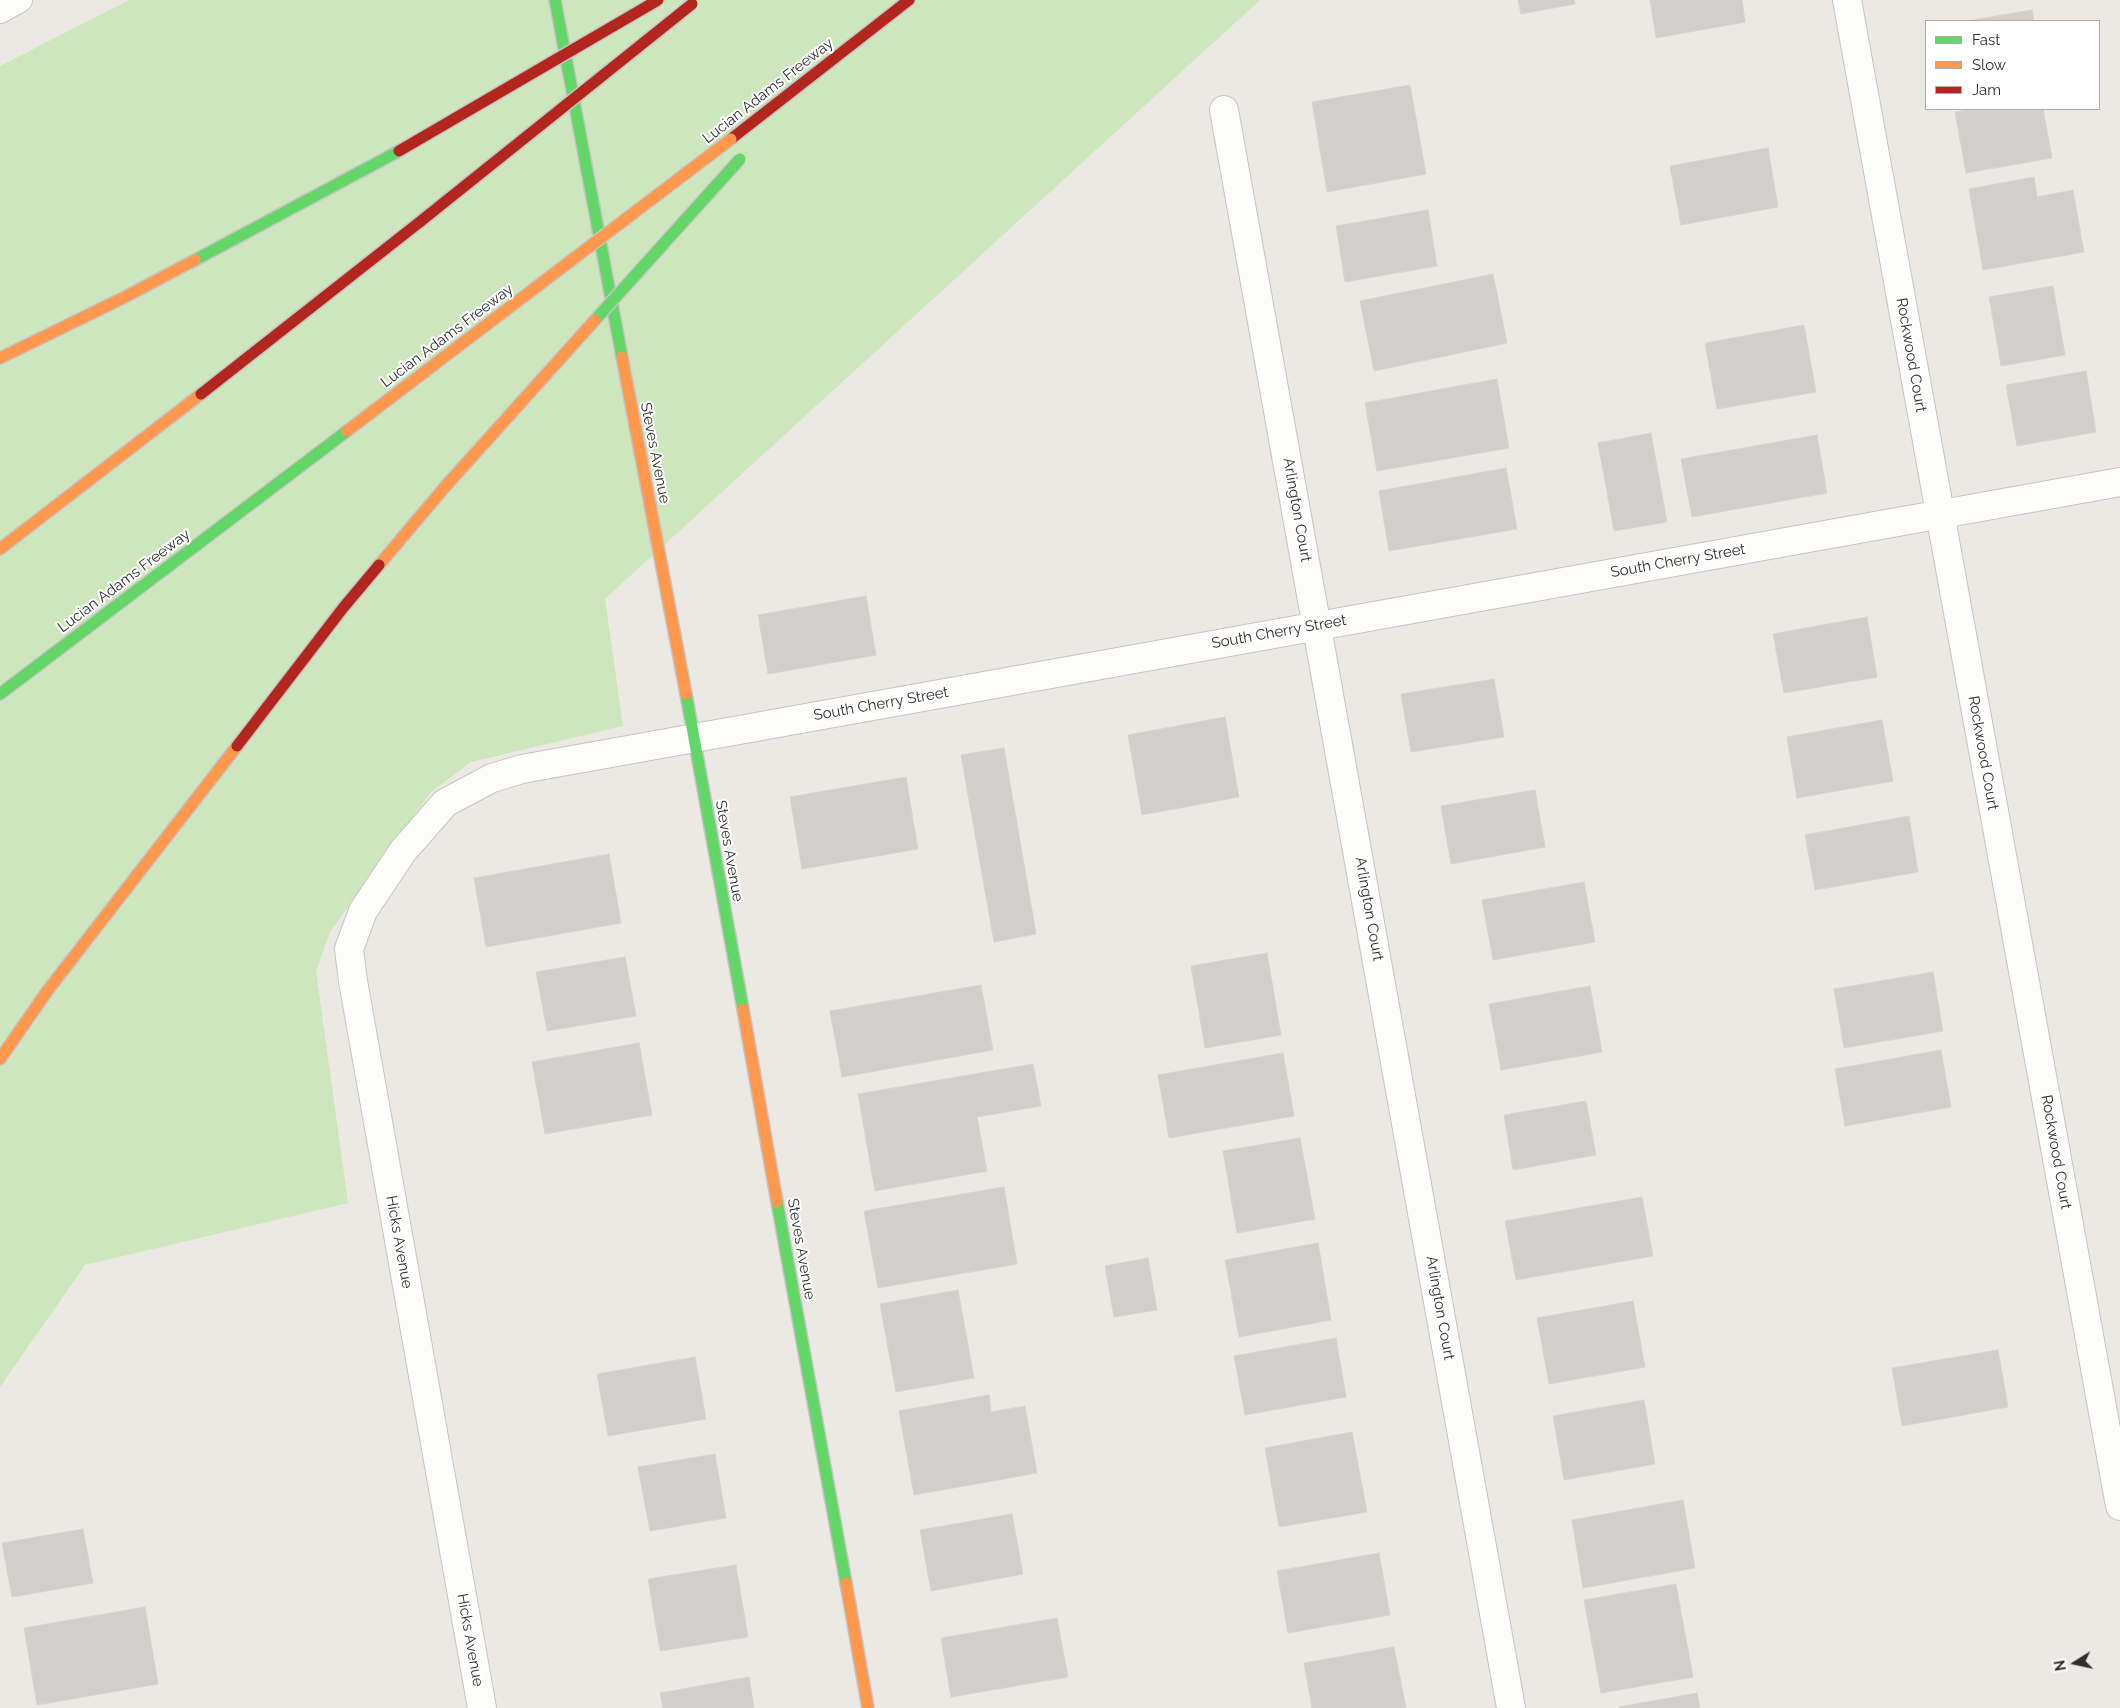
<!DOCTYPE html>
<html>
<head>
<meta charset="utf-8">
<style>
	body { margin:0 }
	#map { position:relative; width:2120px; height:1708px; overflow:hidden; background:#ece8e4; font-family:Raleway,sans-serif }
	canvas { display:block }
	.legend { position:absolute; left:1925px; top:20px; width:175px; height:90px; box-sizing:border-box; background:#fff; border:1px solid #ababab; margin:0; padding:6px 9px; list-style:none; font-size:15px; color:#2e2e2e }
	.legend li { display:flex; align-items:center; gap:10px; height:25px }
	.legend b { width:25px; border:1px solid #ababab }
	.north { position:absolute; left:2050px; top:1638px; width:50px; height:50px; -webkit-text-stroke:4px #fff; paint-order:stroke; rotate:260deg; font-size:14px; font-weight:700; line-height:20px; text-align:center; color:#2e2e2e }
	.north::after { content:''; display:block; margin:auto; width:18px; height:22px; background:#2e2e2e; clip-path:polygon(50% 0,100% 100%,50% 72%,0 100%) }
</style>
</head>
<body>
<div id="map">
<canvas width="2120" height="1708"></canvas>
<ul class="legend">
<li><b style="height:6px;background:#63d668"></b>Fast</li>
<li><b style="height:6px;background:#ff974d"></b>Slow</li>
<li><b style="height:6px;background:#b3261e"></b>Jam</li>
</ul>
<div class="north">N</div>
</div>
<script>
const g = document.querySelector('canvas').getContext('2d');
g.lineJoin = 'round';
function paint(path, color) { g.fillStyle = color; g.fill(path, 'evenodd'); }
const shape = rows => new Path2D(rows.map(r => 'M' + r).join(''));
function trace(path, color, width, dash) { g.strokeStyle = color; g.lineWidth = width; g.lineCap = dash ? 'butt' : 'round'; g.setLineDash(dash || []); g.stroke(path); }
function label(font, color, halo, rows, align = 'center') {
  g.font = font + ' Raleway,sans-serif'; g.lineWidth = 4; g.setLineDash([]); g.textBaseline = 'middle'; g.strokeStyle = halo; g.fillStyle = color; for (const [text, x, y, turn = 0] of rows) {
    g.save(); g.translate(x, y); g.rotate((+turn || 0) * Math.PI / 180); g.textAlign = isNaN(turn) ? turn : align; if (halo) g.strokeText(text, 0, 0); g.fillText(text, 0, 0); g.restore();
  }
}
paint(shape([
	[129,0,1260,0,605,599,623,726,471,762,431,792,330,932,316,971,348,1203,85,1265,0,1387,0,66]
]), '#cee6be');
const building = shape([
	[1518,0,1574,0,1575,4,1521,14,1518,0],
	[1650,0,1742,0,1745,22,1656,38,1650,0],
	[2032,10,2034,21,1966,21,2032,10],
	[1410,85,1426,174,1327,192,1312,102,1410,85],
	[1975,109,2043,109,2052,158,1966,173,1955,112,1975,109],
	[1768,148,1778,207,1681,225,1670,166,1768,148],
	[2034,177,2037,197,2073,190,2084,252,1983,270,1969,189,2034,177],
	[1428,210,1437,266,1345,282,1336,226,1428,210],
	[1493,274,1507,343,1374,371,1360,301,1493,274],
	[2053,286,2065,355,2001,366,1989,297,2053,286],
	[1804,325,1816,392,1717,409,1705,343,1804,325],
	[2086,371,2096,432,2017,446,2006,385,2086,371],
	[1497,379,1509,448,1377,471,1365,403,1497,379],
	[1651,433,1667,522,1614,531,1598,443,1651,433],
	[1817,435,1827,493,1692,517,1681,459,1817,435],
	[1506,468,1517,529,1389,551,1379,491,1506,468],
	[866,596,876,655,768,674,758,615,866,596],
	[1867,617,1877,677,1784,693,1773,634,1867,617],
	[1494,679,1504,737,1411,752,1401,694,1494,679],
	[1225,717,1239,797,1142,815,1128,735,1225,717],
	[1882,720,1893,781,1797,798,1787,737,1882,720],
	[1004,748,1036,934,994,942,961,755,1004,748],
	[906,777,918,849,802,869,790,797,906,777],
	[1535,790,1545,847,1451,864,1441,806,1535,790],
	[1909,816,1918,872,1815,890,1805,835,1909,816],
	[609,854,621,923,486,947,474,878,609,854],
	[1584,882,1595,942,1493,960,1482,900,1584,882],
	[1267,953,1281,1035,1205,1048,1191,966,1267,953],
	[625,957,636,1016,547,1031,536,972,625,957],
	[1933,972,1943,1031,1844,1048,1834,989,1933,972],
	[981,985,993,1050,842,1077,830,1011,981,985],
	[1590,986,1602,1052,1501,1070,1489,1004,1590,986],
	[639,1043,652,1115,545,1134,532,1062,639,1043],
	[1941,1050,1951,1107,1845,1126,1835,1069,1941,1050],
	[1283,1053,1294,1116,1169,1138,1158,1075,1283,1053],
	[1033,1064,1041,1106,977,1117,987,1171,875,1191,858,1094,1033,1064],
	[1586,1101,1596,1155,1513,1170,1504,1115,1586,1101],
	[1300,1138,1315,1219,1237,1233,1223,1151,1300,1138],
	[1004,1187,1017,1264,878,1288,864,1211,1004,1187],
	[1642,1197,1653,1256,1516,1280,1505,1221,1642,1197],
	[1318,1243,1331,1320,1239,1337,1225,1260,1318,1243],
	[1148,1258,1157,1310,1114,1317,1105,1266,1148,1258],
	[958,1290,974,1378,896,1392,880,1304,958,1290],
	[1633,1301,1645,1367,1549,1384,1537,1318,1633,1301],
	[1336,1338,1346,1397,1245,1415,1234,1356,1336,1338],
	[1998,1350,2008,1407,1902,1426,1892,1368,1998,1350],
	[695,1357,706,1419,608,1436,597,1374,695,1357],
	[989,1395,991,1412,1025,1406,1037,1473,914,1495,899,1411,989,1395],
	[1644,1400,1655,1464,1564,1480,1553,1416,1644,1400],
	[1352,1432,1367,1512,1279,1527,1265,1448,1352,1432],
	[715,1454,726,1518,650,1531,638,1467,715,1454],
	[1683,1500,1695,1568,1583,1588,1572,1520,1683,1500],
	[1012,1514,1023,1574,931,1591,920,1530,1012,1514],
	[83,1529,93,1583,12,1597,2,1543,83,1529],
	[1379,1553,1390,1615,1288,1633,1277,1571,1379,1553],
	[736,1565,748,1637,660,1651,648,1579,736,1565],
	[1676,1584,1693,1677,1601,1693,1584,1600,1676,1584],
	[145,1607,158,1684,37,1705,24,1628,145,1607],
	[1057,1618,1068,1677,951,1697,941,1638,1057,1618],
	[1394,1647,1406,1708,1312,1708,1304,1663,1394,1647],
	[749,1677,754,1708,663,1708,660,1693,749,1677],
	[1697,1693,1700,1708,1619,1708,1619,1707,1697,1693]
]);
paint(building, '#d1cecb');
trace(building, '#d7d4d0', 1);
const lane = shape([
	[0,11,20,0]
]);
const street = shape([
	[1847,0,2120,1506],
	[1224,110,1511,1708],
	[482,1708,353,981,349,949,363,911,403,851,445,803,492,778,522,769,2120,482]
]);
const fast = shape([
	[555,0,622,357],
	[195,260,399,151],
	[0,694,347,431],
	[686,694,743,1009],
	[777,1202,846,1583]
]);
const slow = shape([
	[622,357,686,694],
	[0,358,123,298,195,260],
	[347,431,435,364],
	[0,549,201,394],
	[379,565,444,488],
	[743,1009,777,1202],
	[0,1059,48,990,237,746],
	[846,1583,868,1708]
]);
const jam = shape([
	[731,139,909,0],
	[201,394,421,221],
	[237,746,343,608,379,565]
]);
trace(lane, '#c5c4c5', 26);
trace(street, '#c5c4c5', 30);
trace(fast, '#c5c4c5', 14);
trace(slow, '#c5c4c5', 14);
trace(jam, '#c5c4c5', 14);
trace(lane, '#fcfcfb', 24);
trace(street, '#fcfcfb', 28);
trace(fast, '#63d668', 11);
trace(slow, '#ff974d', 11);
trace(jam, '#b3261e', 11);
const fastBridge = shape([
	[595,320,740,159]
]);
const slowBridge = shape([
	[435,364,731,139],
	[444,488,595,320]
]);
const jamBridge = shape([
	[399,151,658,0],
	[421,221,692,4]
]);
trace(fastBridge, '#c6c5c4', 14, []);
trace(slowBridge, '#c6c5c4', 14, []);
trace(jamBridge, '#c6c5c4', 14, []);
trace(fastBridge, '#63d668', 11);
trace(slowBridge, '#ff974d', 11);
trace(jamBridge, '#b3261e', 11);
label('15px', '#2e2e2e', '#fff', [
	["Lucian Adams Freeway",768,91,-38],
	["Lucian Adams Freeway",447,336,-37],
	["Rockwood Court",1911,355,80],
	["Steves Avenue",655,453,79],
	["Arlington Court",1297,510,80],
	["South Cherry Street",1678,561,-10],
	["Lucian Adams Freeway",124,581,-37],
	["South Cherry Street",1279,632,-10],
	["South Cherry Street",881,704,-10],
	["Rockwood Court",1983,753,80],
	["Steves Avenue",729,851,80],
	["Arlington Court",1369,909,80],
	["Rockwood Court",2056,1152,80],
	["Hicks Avenue",399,1242,80],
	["Steves Avenue",801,1249,80],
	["Arlington Court",1440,1308,80],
	["Hicks Avenue",470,1640,80]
]);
</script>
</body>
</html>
